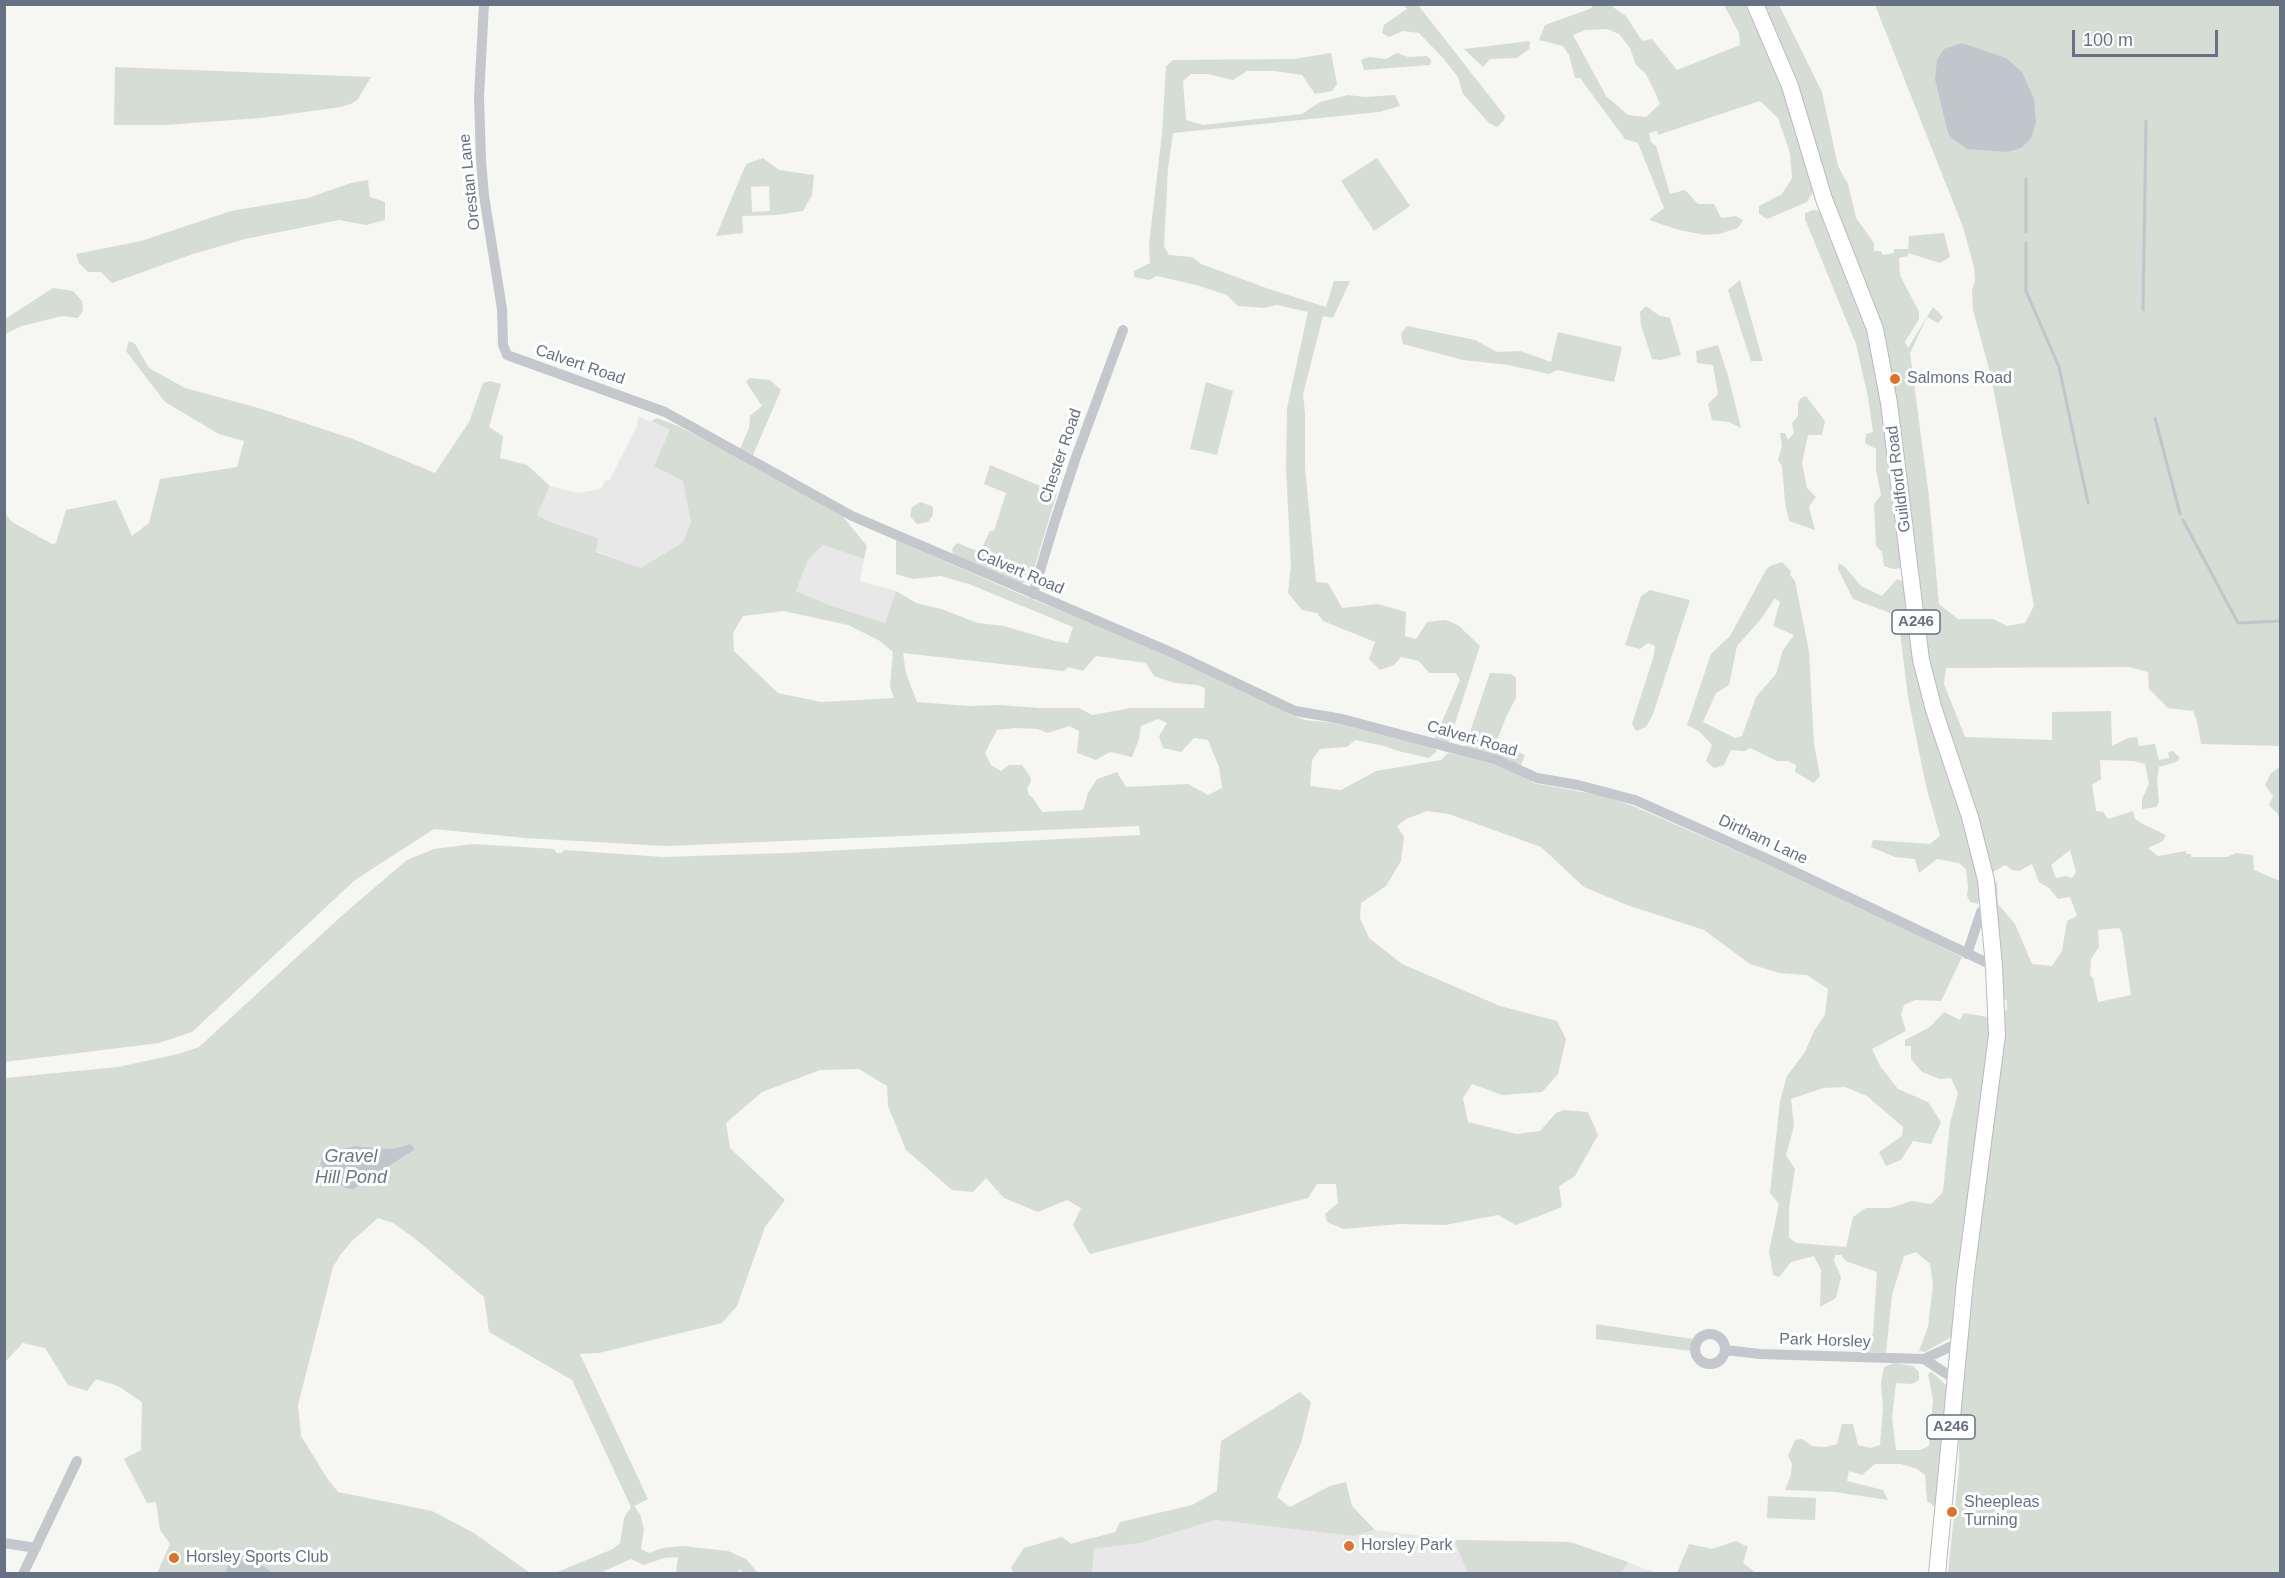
<!DOCTYPE html>
<html>
<head>
<meta charset="utf-8">
<style>
	body { margin:0 }
	#map { position:relative; width:2285px; height:1578px; overflow:hidden; background:#f6f6f3; font-family:Arial,sans-serif }
	canvas { display:block }
	.frame { position:absolute; inset:0; border:6px solid #667284; pointer-events:none }
	.scale { position:absolute; left:2072px; top:30px; width:146px; height:27px; box-sizing:border-box; border:3px solid #667284; border-top:0; padding-left:8px; font-size:18px; line-height:21px; white-space:nowrap; color:#667284; -webkit-text-stroke:4px #fff; paint-order:stroke }
</style>
</head>
<body>
<div id="map">
<canvas width="2285" height="1578"></canvas>
<div class="frame"></div>
<div class="scale">100 m</div>
</div>
<script>
const g = document.querySelector('canvas').getContext('2d');
g.lineJoin = 'round';
function paint(path, color) { g.fillStyle = color; g.fill(path, 'evenodd'); }
const shape = rows => new Path2D(rows.map(r => 'M' + r).join(''));
function trace(path, color, width, dash) { g.strokeStyle = color; g.lineWidth = width; g.lineCap = dash ? 'butt' : 'round'; g.setLineDash(dash || []); g.stroke(path); }
function label(font, color, halo, rows, align = 'center') {
  g.font = font + ' Arial,sans-serif'; g.lineWidth = 6; g.setLineDash([]); g.textBaseline = 'middle'; g.strokeStyle = halo; g.fillStyle = color; for (const [text, x, y, turn = 0] of rows) {
    g.save(); g.translate(x, y); g.rotate((+turn || 0) * Math.PI / 180); g.textAlign = isNaN(turn) ? turn : align; if (halo) g.strokeText(text, 0, 0); g.fillText(text, 0, 0); g.restore();
  }
}
paint(shape([
	[638,416,670,430,686,491,691,522,683,542,641,568,596,551,537,515,550,486,578,493,601,489,606,480,609,481,637,426],
	[823,545,864,559,860,581,896,591,885,623,829,605,796,591,808,560],
	[1215,1520,1353,1536,1375,1530,1454,1540,1570,1542,1657,1573,1014,1574,1011,1568,1024,1548,1062,1537,1071,1544,1092,1537,1094,1549,1140,1543]
]), '#e7e8e7');
paint(shape([
	[1404,5,1418,5,1505,116,1504,120,1497,127,1489,123,1463,94,1458,77,1443,58,1419,33,1403,31,1389,37,1382,33,1384,25,1407,9],
	[1591,5,1610,5,1626,16,1642,41,1652,39,1677,70,1740,45,1739,33,1724,5,1746,5,1786,96,1796,127,1813,192,1807,202,1767,219,1759,214,1759,206,1782,194,1792,178,1790,153,1778,118,1760,101,1658,135,1657,131,1649,133,1651,142,1656,146,1670,194,1685,190,1698,204,1714,204,1721,218,1736,216,1743,220,1738,228,1719,234,1705,235,1679,230,1649,220,1664,208,1638,143,1625,139,1580,78,1575,78,1569,55,1563,46,1539,40,1545,25,1592,8],
	[1607,29,1619,34,1630,48,1636,65,1646,74,1655,92,1660,104,1646,117,1628,115,1606,96,1573,35,1585,30],
	[1760,5,1779,5,1822,92,1838,166,1848,184,1856,218,1874,243,1874,251,1881,251,1883,255,1894,253,1894,249,1908,249,1909,236,1944,233,1950,257,1940,263,1908,253,1908,256,1899,258,1900,275,1919,312,1919,319,1905,342,1908,348,1933,307,1943,317,1938,323,1927,317,1910,353,1929,497,1939,604,1958,619,1993,619,2007,626,2025,623,2034,606,1991,376,1973,310,1972,290,1975,281,1974,267,1963,227,1875,5,2280,5,2280,746,2201,744,2197,721,2193,711,2168,708,2149,689,2148,672,2129,667,1946,668,1944,684,1965,737,2052,740,2052,712,2111,711,2112,746,2128,738,2137,737,2139,746,2155,744,2159,760,2169,758,2168,752,2173,751,2180,758,2176,762,2159,767,2157,781,2159,803,2156,807,2142,809,2142,799,2149,784,2145,764,2134,761,2100,760,2101,779,2092,785,2096,811,2103,812,2108,819,2133,811,2135,819,2141,823,2166,835,2163,841,2148,848,2158,856,2186,851,2186,854,2191,854,2191,857,2227,857,2236,853,2253,855,2254,870,2280,881,2280,1573,1948,1573,1959,1468,1959,1422,1969,1329,2003,1015,2007,1009,2007,1001,2001,997,1993,884,1997,881,1998,904,2015,924,2032,964,2052,966,2062,951,2067,921,2077,916,2070,897,2058,899,2049,888,2039,882,2032,864,2019,871,2012,870,2005,865,1993,872,1988,872,1926,671,1894,404],
	[2070,850,2076,872,2072,878,2066,876,2056,878,2051,865],
	[2119,928,2122,933,2131,995,2098,1002,2093,978,2090,975,2091,959,2099,947,2098,930],
	[1530,41,1529,49,1517,58,1490,59,1483,67,1464,49],
	[1331,53,1337,84,1332,91,1315,94,1302,75,1274,71,1247,71,1233,80,1208,74,1191,74,1183,81,1186,120,1203,125,1302,114,1320,102,1348,95,1365,97,1395,95,1400,106,1379,112,1173,133,1168,168,1164,246,1169,255,1192,257,1201,264,1269,289,1326,307,1334,281,1350,281,1333,318,1323,316,1303,394,1305,413,1305,468,1316,582,1328,583,1342,608,1378,604,1406,612,1405,636,1416,639,1427,622,1446,620,1458,625,1480,646,1449,742,1434,740,1460,680,1456,673,1429,673,1419,661,1401,657,1394,665,1380,670,1369,659,1375,642,1323,621,1317,613,1302,610,1288,593,1291,566,1286,468,1287,408,1308,312,1277,305,1264,308,1238,306,1227,295,1196,285,1157,276,1149,280,1134,277,1134,271,1150,263,1149,244,1162,134,1166,66,1173,60,1294,59],
	[1397,53,1408,57,1427,56,1431,60,1430,65,1364,70,1361,60,1369,57,1386,59],
	[115,67,371,77,358,99,353,103,341,107,261,118,164,125,114,125],
	[763,158,779,170,814,175,812,195,803,211,776,215,742,216,743,233,716,236,746,164],
	[769,186,770,211,752,212,751,187],
	[1377,158,1410,206,1374,231,1341,181],
	[368,180,370,197,385,202,385,220,366,225,339,220,245,239,193,254,112,283,101,272,88,272,79,263,76,254,141,241,231,211,308,198,351,183],
	[1813,210,1823,211,1869,321,1880,376,1902,568,1893,569,1884,566,1882,552,1876,546,1874,504,1881,495,1876,470,1876,449,1865,443,1866,434,1873,432,1868,397,1856,344,1805,219,1805,213],
	[1740,280,1763,361,1751,361,1728,290],
	[53,288,73,291,82,301,83,311,78,318,62,316,22,326,5,334,5,319],
	[1646,306,1660,316,1670,318,1681,355,1661,360,1652,359,1641,325,1640,312],
	[1407,326,1475,340,1497,352,1520,351,1551,362,1558,332,1622,347,1614,382,1557,370,1549,374,1508,365,1463,360,1403,344,1401,334],
	[129,341,135,344,149,368,185,388,262,409,353,439,435,473,469,422,483,383,490,381,501,384,489,427,503,436,500,458,527,465,550,486,537,515,550,522,598,538,596,552,641,568,683,542,691,522,683,481,654,466,670,430,651,421,657,418,678,426,748,462,840,513,867,546,864,559,823,545,808,560,796,591,829,605,885,623,896,591,916,603,941,609,978,623,1004,626,1055,641,1068,643,1073,627,969,584,941,576,913,579,896,574,896,540,1029,598,1117,633,1278,706,1290,715,1305,720,1345,724,1434,748,1437,751,1429,758,1398,751,1384,746,1355,740,1347,747,1320,749,1312,760,1310,786,1341,790,1376,771,1441,760,1448,753,1458,755,1519,771,1528,776,1533,783,1604,796,1633,806,1831,892,1962,957,1941,1001,1915,1000,1904,1005,1901,1015,1906,1031,1872,1049,1880,1066,1898,1089,1928,1102,1941,1122,1931,1144,1913,1141,1901,1160,1886,1166,1879,1152,1902,1136,1903,1127,1867,1096,1845,1087,1823,1088,1791,1099,1794,1126,1786,1155,1795,1169,1789,1208,1789,1238,1797,1243,1846,1247,1853,1217,1866,1208,1890,1208,1912,1201,1931,1204,1943,1192,1950,1123,1958,1093,1951,1078,1940,1079,1922,1072,1911,1059,1911,1046,1905,1046,1905,1040,1930,1027,1944,1012,1960,1020,1964,1013,1988,1017,1993,1027,1957,1331,1951,1337,1925,1352,1919,1351,1928,1327,1933,1285,1930,1264,1916,1252,1904,1256,1892,1295,1886,1353,1862,1351,1862,1342,1873,1334,1877,1272,1846,1261,1841,1255,1835,1255,1834,1261,1841,1277,1836,1298,1820,1307,1821,1270,1814,1256,1791,1262,1779,1277,1773,1275,1769,1251,1779,1204,1770,1193,1780,1101,1787,1076,1805,1052,1814,1031,1825,1015,1828,989,1807,975,1779,973,1750,964,1704,930,1627,905,1584,887,1541,847,1449,814,1427,811,1406,819,1397,826,1404,837,1401,861,1386,886,1361,903,1360,918,1369,938,1402,964,1500,1006,1557,1021,1566,1039,1558,1074,1542,1092,1502,1095,1472,1084,1463,1098,1468,1122,1517,1134,1540,1131,1556,1113,1564,1110,1588,1112,1598,1135,1575,1176,1559,1186,1562,1207,1516,1225,1498,1215,1445,1225,1400,1224,1343,1229,1327,1222,1325,1214,1338,1203,1336,1184,1317,1184,1308,1198,1090,1254,1073,1225,1081,1208,1067,1200,1038,1212,1004,1198,986,1178,973,1192,952,1190,906,1150,888,1106,887,1086,859,1069,820,1070,762,1092,726,1123,730,1148,785,1200,765,1227,737,1306,722,1323,599,1353,580,1354,648,1499,634,1506,640,1514,644,1529,641,1549,649,1553,663,1548,683,1546,728,1551,746,1559,758,1573,743,1573,739,1569,738,1573,676,1573,678,1557,664,1558,644,1565,631,1559,600,1573,555,1573,613,1549,620,1543,624,1518,631,1507,572,1380,489,1332,484,1297,413,1237,393,1223,378,1218,352,1241,341,1254,333,1267,298,1405,301,1436,327,1478,338,1492,432,1511,474,1533,530,1573,273,1573,255,1560,230,1561,225,1573,157,1573,170,1544,160,1530,156,1502,147,1503,124,1459,141,1450,142,1402,118,1386,96,1379,87,1391,68,1385,45,1348,23,1343,5,1362,5,1078,118,1067,178,1054,199,1047,346,912,407,860,434,849,472,844,554,849,557,853,561,853,564,850,663,857,786,853,1140,835,1139,826,666,846,525,838,434,829,355,880,192,1032,159,1043,5,1062,4,512,12,522,52,544,56,543,66,510,116,500,132,536,149,523,160,479,237,467,244,441,219,434,165,402,126,351],
	[784,611,848,625,880,641,893,652,890,687,894,698,821,702,778,693,734,651,733,633,743,616],
	[903,653,1064,671,1068,667,1083,671,1096,656,1146,663,1154,676,1174,683,1197,685,1205,688,1204,708,1131,708,1092,715,1079,708,1039,708,999,705,968,706,917,702,906,673],
	[1158,719,1167,723,1159,736,1163,748,1181,752,1194,738,1208,740,1219,767,1222,788,1208,795,1188,784,1126,787,1117,772,1097,779,1088,793,1083,810,1042,812,1033,798,1029,795,1027,788,1030,784,1031,778,1022,765,1009,765,1001,771,991,765,985,753,997,730,1016,728,1037,729,1048,733,1069,726,1079,731,1077,753,1096,760,1110,752,1132,757,1139,739,1141,726],
	[410,1144,414,1150,354,1189,326,1173,320,1164,319,1161,356,1146,392,1149],
	[1718,345,1729,379,1741,428,1729,422,1712,420,1708,404,1718,394,1713,365,1697,363,1696,351],
	[749,378,770,380,781,390,753,455,740,449,749,428,750,416,762,406,746,382],
	[1206,382,1233,391,1217,455,1190,449],
	[1806,396,1825,421,1822,435,1808,435,1802,463,1807,488,1816,497,1809,507,1815,530,1789,521,1785,502,1782,466,1778,460,1782,446,1780,433,1785,433,1788,440,1794,433,1792,423,1798,416,1798,403,1801,398],
	[990,465,1057,493,1031,579,1021,584,954,557,952,549,957,543,980,552,990,531,994,531,1006,493,984,484],
	[921,502,933,507,933,515,928,522,917,524,910,516,912,507],
	[1782,562,1791,571,1790,575,1795,581,1809,651,1814,744,1820,776,1814,783,1795,772,1796,765,1788,761,1777,761,1750,748,1744,751,1731,750,1724,765,1714,768,1706,761,1712,745,1699,731,1687,725,1711,654,1730,636,1766,570,1770,566],
	[1775,598,1780,602,1773,626,1794,635,1783,650,1776,674,1756,697,1742,736,1735,738,1703,722,1716,693,1729,685,1737,646,1761,619],
	[1839,563,1845,567,1861,586,1882,596,1897,579,1906,583,1981,891,1978,904,1970,902,1967,896,1968,887,1966,869,1959,863,1937,859,1919,873,1915,859,1895,857,1871,847,1873,840,1930,844,1940,836,1926,786,1908,697,1898,616,1853,599,1838,569],
	[1650,590,1690,600,1653,714,1646,727,1636,731,1632,724,1654,655,1655,646,1648,643,1640,649,1625,645,1641,596],
	[1490,673,1511,674,1516,678,1516,698,1506,717,1496,743,1525,755,1521,765,1465,747],
	[2280,767,2280,823,2278,814,2269,805,2273,796,2265,785,2271,773],
	[1596,1324,1692,1339,1691,1351,1596,1339],
	[1894,1363,1913,1366,1919,1372,1919,1380,1912,1384,1896,1383,1892,1418,1896,1450,1920,1450,1929,1446,1933,1400,1928,1374,1932,1372,1948,1387,1937,1501,1934,1506,1927,1501,1925,1475,1917,1469,1901,1464,1875,1464,1862,1475,1849,1471,1847,1481,1883,1490,1888,1500,1835,1492,1785,1490,1791,1475,1792,1464,1788,1456,1795,1440,1802,1439,1812,1446,1826,1447,1837,1444,1842,1424,1853,1424,1858,1445,1871,1448,1880,1445,1883,1409,1881,1383,1884,1367],
	[1300,1392,1311,1402,1301,1443,1277,1497,1290,1507,1330,1486,1346,1482,1352,1506,1375,1530,1353,1536,1215,1520,1140,1543,1094,1549,1092,1573,1014,1573,1011,1568,1024,1548,1062,1537,1071,1544,1115,1532,1120,1522,1192,1505,1217,1491,1221,1441],
	[1768,1496,1816,1498,1815,1520,1767,1518],
	[1454,1540,1570,1542,1628,1562,1621,1573,1468,1573],
	[1736,1541,1748,1547,1743,1563,1756,1573,1677,1573,1689,1544,1712,1549]
]), '#d6ddd4');
paint(shape([
	[1962,43,2006,58,2022,72,2034,99,2036,122,2031,138,2021,148,2007,152,1967,149,1952,138,1948,133,1935,79,1937,60,1944,49],
	[410,1144,414,1148,414,1150,354,1189,348,1189,334,1181,326,1173,320,1164,322,1156,327,1152,356,1146,392,1149],
	[247,1552,255,1556,255,1560,273,1573,225,1573,230,1561,241,1553]
]), '#bfc6cc');
trace(shape([
	[2026,232,2026,179],
	[2026,243,2026,291,2059,367,2088,503],
	[2143,310,2146,121],
	[2155,418,2180,514],
	[2183,520,2238,623,2280,621]
]), '#bfc6cc', 3);
const primary = shape([
	[1755,4,1790,86,1824,199,1875,329,1889,403,1921,660,1934,710,1970,817,1986,880,1994,966,1997,1035,1965,1281,1937,1574]
]);
trace(primary, '#b7babf', 18);
trace(shape([
	[484,4,479,97,481,161,484,196,502,309,503,345,507,355,665,412,852,516,1173,653,1295,711,1342,719,1497,760,1537,778,1578,785,1635,800,1772,861,1994,966],
	[1033,594,1054,524,1076,457,1123,330],
	[1967,954,1981,912,1988,905],
	'1695 1349a15 15 0 1 1 30 0a15 15 0 1 1-30 0Z',
	[1725,1350,1760,1354,1924,1359,1956,1380],
	[1924,1359,1952,1346,1959,1345],
	[4,1543,36,1548],
	[23,1574,77,1461]
]), '#c4c7cb', 10);
trace(primary, '#fff', 16);
for (const [x, y, r, color] of [
	[1895,379,6,"#df732b"],
	[1952,1512,6,"#df732b"],
	[1349,1546,6,"#df732b"],
	[174,1558,6,"#df732b"]
]) { const dot = new Path2D(); dot.arc(x, y, r, 0, 2 * Math.PI); g.fillStyle = color; g.fill(dot); trace(dot, '#fff', 2); }
for (const [x, y, w] of [
	[1916,622,48],
	[1951,1427,48]
]) { const box = new Path2D(); box.roundRect(x - w / 2, y - 12, w, 24, 4.5); g.fillStyle = '#fff'; g.fill(box); trace(box, '#667284', 1.5); }
label('bold 15px', '#667284', null, [
	["A246",1916,622],
	["A246",1951,1427]
]);
label('16px', '#667284', '#fff', [
	["Orestan Lane",470,182,-96],
	["Calvert Road",580,365,19],
	["Chester Road",1061,456,-71],
	["Guildford Road",1899,479,-97],
	["Calvert Road",1020,572,23],
	["Calvert Road",1472,739,16],
	["Dirtham Lane",1763,840,25],
	["Park Horsley",1825,1341,2]
]);
label('16px', '#667284', '#fff', [
	["Salmons Road",1907,379],
	["Sheepleas",1964,1503],
	["Turning",1964,1521],
	["Horsley Park",1361,1546],
	["Horsley Sports Club",186,1558]
], 'left');
label('italic 18px', '#677987', '#fff', [
	["Gravel",351,1157],
	["Hill Pond",351,1178]
]);
</script>
</body>
</html>
